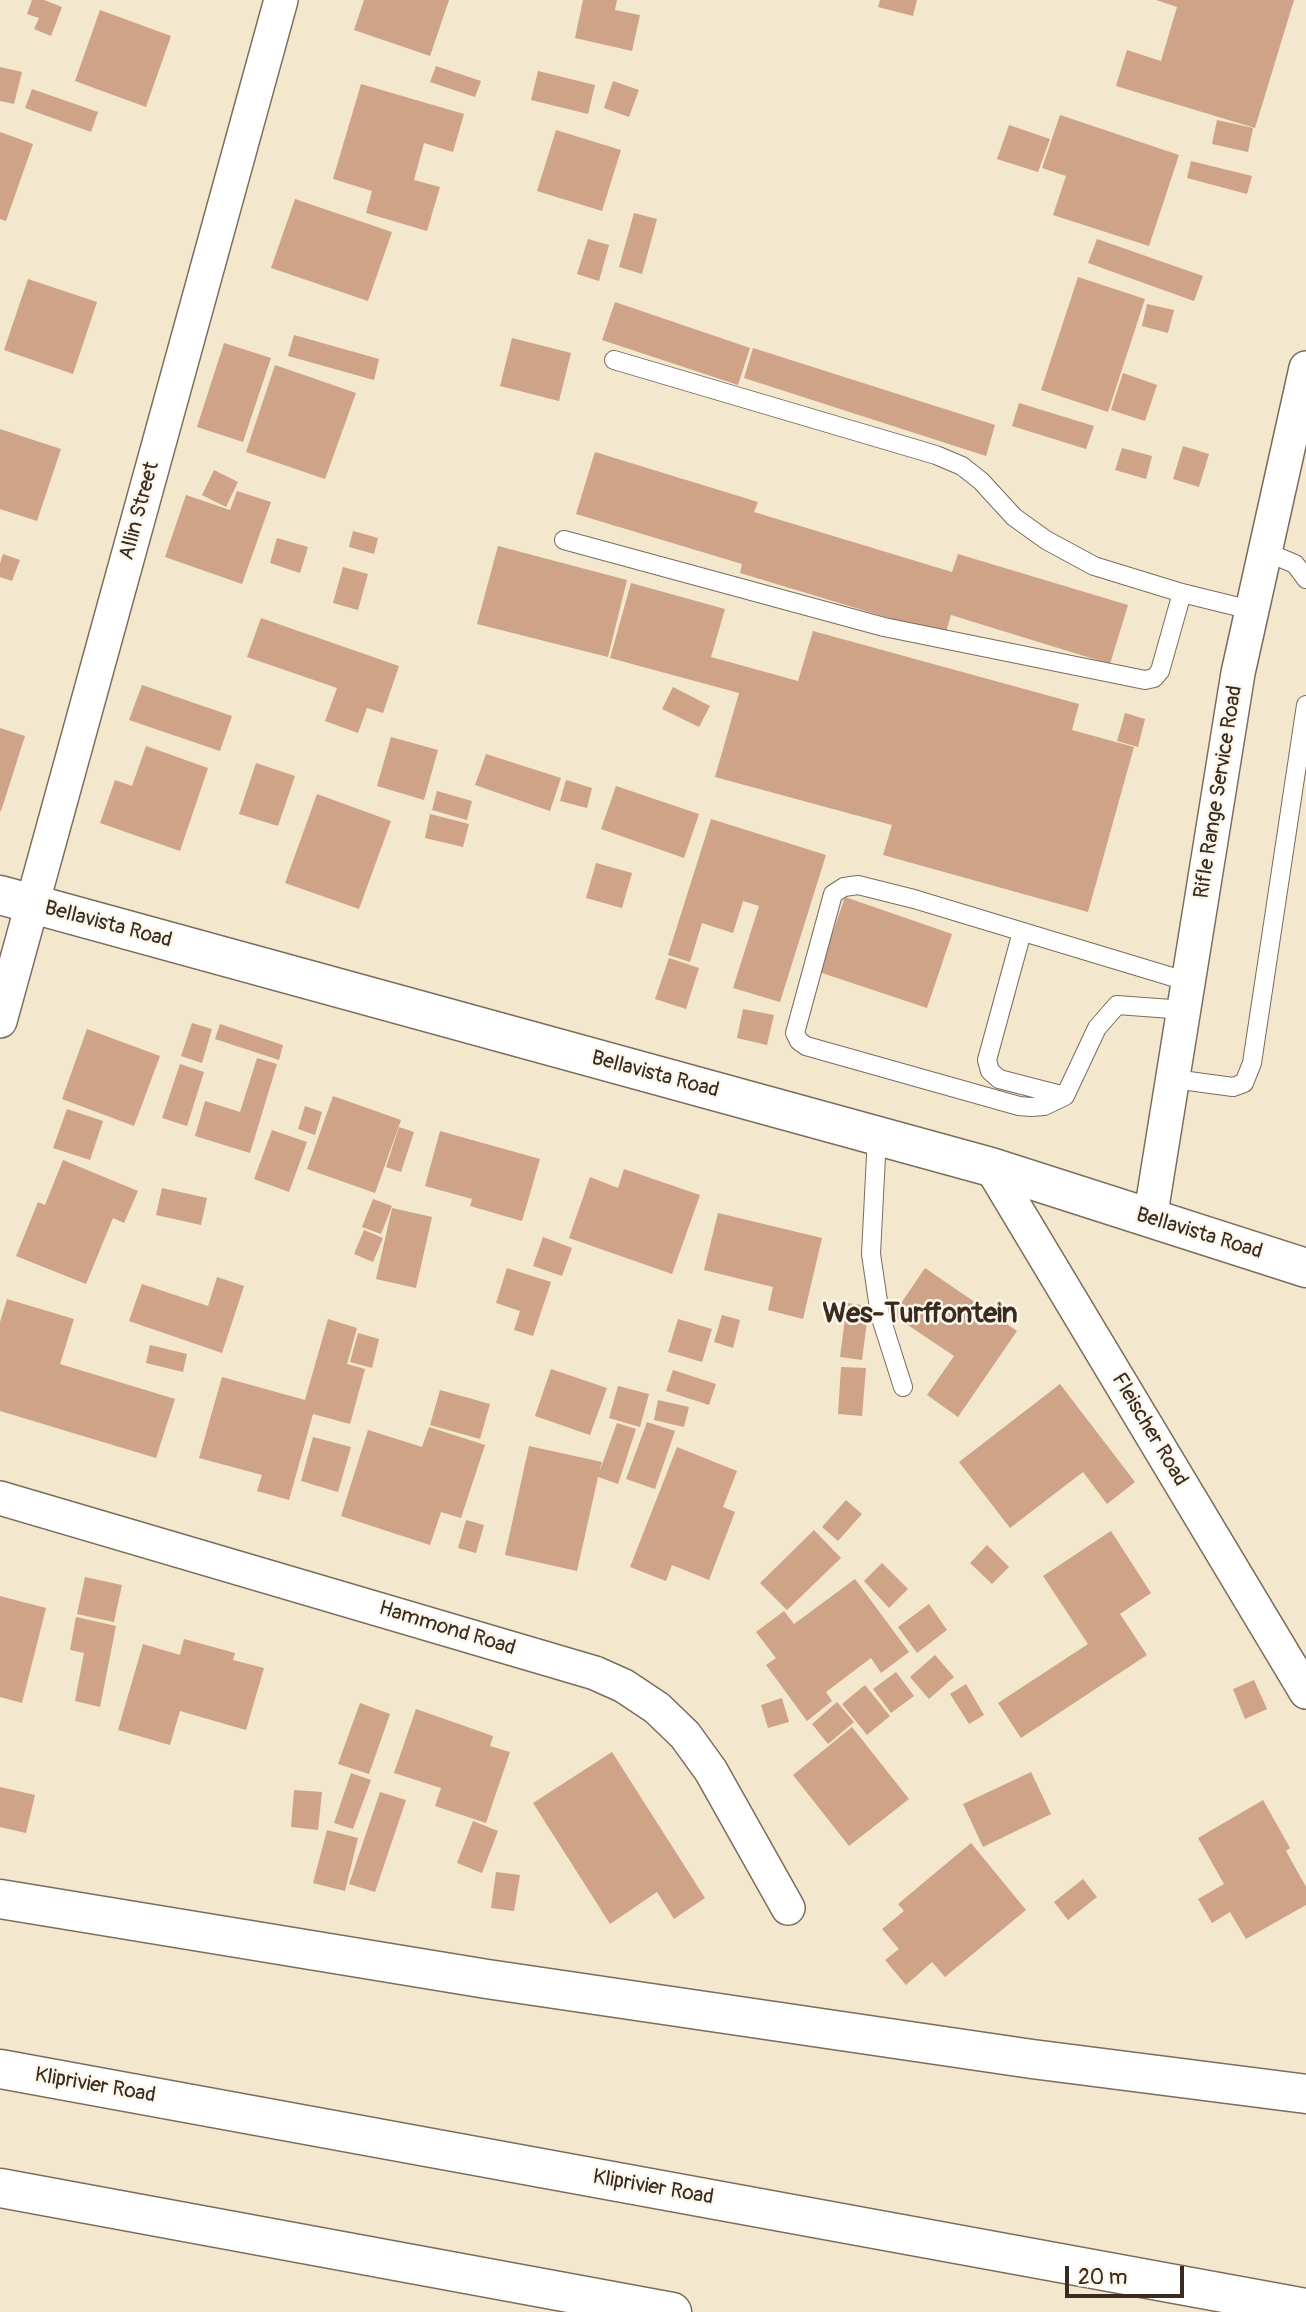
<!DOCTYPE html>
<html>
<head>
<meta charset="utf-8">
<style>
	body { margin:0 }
	#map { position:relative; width:1306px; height:2312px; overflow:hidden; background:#f3e7ce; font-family:Pangolin,sans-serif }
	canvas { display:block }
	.scale { position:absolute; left:1065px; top:2266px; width:119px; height:32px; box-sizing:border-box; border:4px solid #3b2a1e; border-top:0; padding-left:9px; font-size:21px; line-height:24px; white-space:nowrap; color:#3b2a1e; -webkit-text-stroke:5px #fbf7ec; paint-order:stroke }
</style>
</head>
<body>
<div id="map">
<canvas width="1306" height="2312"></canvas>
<div class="scale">20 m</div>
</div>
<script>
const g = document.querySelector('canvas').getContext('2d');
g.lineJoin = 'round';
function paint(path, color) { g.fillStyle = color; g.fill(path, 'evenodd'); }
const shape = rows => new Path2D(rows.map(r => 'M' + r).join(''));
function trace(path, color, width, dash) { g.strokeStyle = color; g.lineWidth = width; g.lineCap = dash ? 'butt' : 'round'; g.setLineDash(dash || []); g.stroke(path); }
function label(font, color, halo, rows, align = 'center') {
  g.font = font + ' Pangolin,sans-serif'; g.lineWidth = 5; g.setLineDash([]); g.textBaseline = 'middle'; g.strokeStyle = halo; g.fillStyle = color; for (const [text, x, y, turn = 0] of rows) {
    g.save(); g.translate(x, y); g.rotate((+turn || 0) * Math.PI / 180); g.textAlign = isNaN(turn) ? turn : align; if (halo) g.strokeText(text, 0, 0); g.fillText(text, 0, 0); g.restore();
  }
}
paint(shape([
	[32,0,44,0,62,7,51,36,34,29,39,18,27,14],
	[364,0,449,0,430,56,354,30],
	[583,0,617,0,615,10,640,15,632,51,575,38],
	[880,0,917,0,913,16,878,7],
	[1156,0,1294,0,1255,128,1116,86,1127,50,1161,61,1177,7],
	[100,10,171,36,146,107,75,81],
	[436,66,481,81,475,97,430,82],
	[0,67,22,72,14,104,0,101],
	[538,71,595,85,588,114,531,100],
	[613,81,639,90,629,117,604,108],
	[361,84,464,114,453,152,424,143,414,180,440,187,427,231,366,213,372,191,333,179],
	[32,89,98,112,91,132,25,108],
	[1060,115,1179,155,1149,246,1053,215,1066,176,1042,168],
	[1217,120,1253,128,1248,152,1212,144],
	[1009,125,1050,139,1038,172,997,159],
	[556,130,621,150,602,211,537,191],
	[0,132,33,144,6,221,0,219],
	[1191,161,1252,176,1247,194,1187,178],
	[295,199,392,232,368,301,271,268],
	[634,213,657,219,642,274,619,267],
	[588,239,609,245,599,281,577,274],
	[1097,239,1203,276,1194,301,1088,263],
	[1078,277,1145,299,1108,412,1041,390],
	[28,279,97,302,73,374,4,350],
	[615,302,750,348,738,385,602,340],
	[1147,304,1174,310,1168,333,1142,326],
	[294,335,379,359,374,380,288,356],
	[512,338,571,353,559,401,500,386],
	[224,343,271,358,243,442,197,427],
	[753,348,995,425,986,456,744,378],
	[275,365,356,393,325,479,246,452],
	[1123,373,1157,385,1145,421,1111,410],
	[1019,403,1094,426,1086,449,1012,426],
	[0,429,61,449,37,521,0,509],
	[1183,446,1209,454,1199,487,1173,479],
	[1122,448,1152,456,1146,479,1115,470],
	[595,452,758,502,754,512,952,572,958,554,1128,605,1110,664,951,615,945,635,740,573,742,564,576,514],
	[214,470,238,482,226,507,202,495],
	[237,491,271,502,242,584,165,557,186,495,230,510],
	[353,531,378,538,374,554,349,547],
	[277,538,308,547,300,573,270,563],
	[498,546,627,580,608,657,477,624],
	[3,554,20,560,12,581,0,577,0,563],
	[343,567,368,574,358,610,333,603],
	[631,583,725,609,711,657,798,681,813,631,1079,704,1072,730,1134,747,1088,912,883,855,892,825,715,777,739,693,610,658],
	[261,618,399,666,383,713,367,708,358,733,325,721,337,688,247,657],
	[142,685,232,716,220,751,129,720],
	[673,687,710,706,699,727,662,709],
	[1125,713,1145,719,1138,747,1117,741],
	[0,728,25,736,1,811,0,811],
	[391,737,438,750,424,800,377,786],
	[146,746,208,768,180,851,100,823,115,780,132,786],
	[486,754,561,778,550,811,475,785],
	[256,763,295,776,278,826,239,814],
	[566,780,592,788,587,808,560,801],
	[616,786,699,814,684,858,601,829],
	[437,791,472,801,467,820,432,810],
	[317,794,391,821,359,909,285,883],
	[430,814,469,824,463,847,425,838],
	[711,819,826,855,780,1002,733,988,759,906,743,901,733,933,702,923,690,962,668,955],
	[596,863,632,873,622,908,586,898],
	[845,897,952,934,927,1008,819,972],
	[669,958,699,968,686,1009,655,999],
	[743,1009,774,1015,767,1045,737,1038],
	[192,1023,212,1029,202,1063,181,1056],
	[220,1024,283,1045,279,1060,215,1039],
	[87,1029,160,1056,134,1126,62,1099],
	[257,1058,277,1064,250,1153,195,1136,205,1101,240,1112],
	[180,1064,204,1072,187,1126,162,1118],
	[333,1096,401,1120,375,1193,307,1169],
	[305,1106,322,1112,315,1135,298,1129],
	[67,1109,103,1121,90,1160,53,1148],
	[399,1127,414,1132,401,1172,386,1167],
	[272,1130,307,1142,289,1192,254,1179],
	[440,1131,540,1159,522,1221,470,1206,472,1199,425,1186],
	[63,1160,138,1191,124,1223,113,1218,86,1284,16,1256,38,1202,45,1205],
	[624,1169,700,1195,672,1274,569,1238,590,1177,618,1188],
	[162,1188,207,1198,201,1225,156,1215],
	[373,1199,392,1206,381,1234,362,1227],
	[392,1208,432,1217,416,1288,376,1279],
	[718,1213,822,1238,803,1319,768,1310,773,1287,704,1270],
	[364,1230,383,1238,373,1262,354,1254],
	[543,1237,572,1248,562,1276,533,1266],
	[507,1268,551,1282,533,1336,514,1330,520,1311,496,1303],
	[925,1268,1017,1331,958,1417,927,1395,954,1356,893,1315],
	[217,1277,244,1286,222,1353,129,1321,142,1284,208,1306],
	[7,1299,74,1319,60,1364,175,1399,156,1458,0,1411,0,1322],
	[847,1303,869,1306,862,1360,840,1357],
	[722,1315,740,1320,733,1348,714,1342],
	[328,1319,357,1328,347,1364,365,1369,350,1424,313,1414,289,1500,257,1491,262,1475,199,1458,222,1377,305,1400],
	[678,1319,712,1329,702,1362,668,1352],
	[358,1333,379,1339,372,1368,350,1362],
	[150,1345,187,1354,183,1372,146,1363],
	[841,1367,866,1368,862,1416,838,1414],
	[551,1369,607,1388,590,1435,535,1416],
	[673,1370,716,1384,709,1405,666,1391],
	[1060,1384,1135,1482,1107,1504,1083,1472,1010,1528,959,1462],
	[618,1386,649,1394,640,1427,609,1418],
	[440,1390,490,1404,480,1439,430,1425],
	[658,1400,689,1407,684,1427,654,1420],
	[647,1422,675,1431,655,1489,626,1479],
	[617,1423,636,1429,618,1484,598,1477,577,1571,505,1555,529,1446,602,1462,599,1473],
	[429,1427,485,1445,461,1518,441,1512,430,1545,341,1516,368,1430,422,1447],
	[313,1437,351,1447,338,1492,301,1481],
	[677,1447,737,1471,723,1507,735,1512,709,1580,672,1565,666,1581,630,1567],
	[846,1500,862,1514,838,1541,822,1527],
	[466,1520,484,1525,476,1553,458,1548],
	[814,1530,841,1558,787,1610,760,1583],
	[1111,1531,1151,1593,1120,1614,1147,1655,1021,1738,998,1703,1088,1644,1043,1576],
	[987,1545,1009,1567,992,1584,970,1563],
	[882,1563,908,1589,889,1608,864,1581],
	[85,1577,122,1585,114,1622,77,1614],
	[855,1579,909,1652,881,1673,871,1658,826,1692,832,1701,807,1721,766,1665,776,1658,756,1632,784,1611,794,1624],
	[0,1596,46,1608,22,1703,0,1697],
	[929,1604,947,1630,917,1653,898,1627],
	[76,1617,116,1626,100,1707,75,1701,84,1653,70,1650],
	[184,1639,235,1653,233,1660,264,1668,246,1730,180,1711,170,1745,118,1730,143,1644,180,1655],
	[935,1655,954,1677,929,1699,910,1677],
	[896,1672,914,1696,891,1713,873,1689],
	[1254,1680,1267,1709,1245,1719,1233,1689],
	[966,1684,984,1715,969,1724,950,1694],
	[865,1685,890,1716,867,1735,842,1704],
	[782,1698,789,1722,768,1728,761,1705],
	[837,1702,854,1722,828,1744,812,1724],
	[360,1703,390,1714,369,1774,338,1764],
	[416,1709,493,1736,490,1746,510,1752,486,1823,435,1806,441,1788,394,1773],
	[852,1727,909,1799,849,1846,793,1775],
	[612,1752,705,1898,674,1919,657,1892,610,1924,533,1803],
	[1031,1772,1051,1814,983,1847,963,1804],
	[351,1773,371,1780,353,1829,334,1823],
	[0,1787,35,1795,26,1833,0,1827],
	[294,1790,322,1792,318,1830,291,1827],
	[380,1792,406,1800,375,1892,349,1884],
	[1263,1800,1290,1848,1286,1851,1306,1887,1306,1905,1246,1939,1230,1912,1212,1923,1198,1899,1224,1884,1198,1838],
	[473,1821,498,1831,482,1873,457,1863],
	[327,1830,358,1838,345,1891,313,1883],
	[971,1843,1026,1910,945,1977,932,1962,906,1985,885,1960,899,1949,882,1929,904,1911,898,1904],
	[496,1872,520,1875,514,1911,491,1908],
	[1083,1879,1097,1897,1068,1920,1054,1902]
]), '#cea387');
const lane = shape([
	[614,360,936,455,962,466,981,481,1014,517,1046,540,1094,566,1182,593,1251,610],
	[564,540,884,627,1145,680,1154,678,1160,671,1182,593],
	[1264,551,1295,564,1306,579],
	[1022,932,987,1060,990,1071,999,1079,1065,1096],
	[1185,1010,1117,1005,1097,1028,1065,1096,1044,1106,1031,1107,1019,1106,806,1046,799,1041,795,1033,833,894,844,887,858,885,914,899,1189,982],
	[1174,1079,1233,1087,1244,1083,1252,1063,1306,705],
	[877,1136,871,1254,880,1315,903,1387]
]);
const street = shape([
	[0,1021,281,0],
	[991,1167,1306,1692],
	[1150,1219,1238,673,1306,368],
	[0,1498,595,1673,624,1686,657,1708,685,1735,711,1771,788,1908]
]);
const secondary = shape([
	[0,895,991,1167,1306,1268]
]);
const primary = shape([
	[0,1899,487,1979,1032,2059,1306,2094],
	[0,2069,1306,2308],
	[0,2188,672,2312]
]);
trace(lane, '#7b6c5c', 20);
trace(street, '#7b6c5c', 36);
trace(secondary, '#7b6c5c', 41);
trace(primary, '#7b6c5c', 41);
trace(lane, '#fff', 18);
trace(street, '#fff', 33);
trace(secondary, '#fff', 38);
trace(primary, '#fff', 38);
label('21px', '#3b2a1e', '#fbf7ec', [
	["Allin Street",140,511,-75],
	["Rifle Range Service Road",1219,792,-81],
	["Bellavista Road",108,925,15],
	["Bellavista Road",655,1075,15],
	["Bellavista Road",1199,1234,17],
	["Fleischer Road",1149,1430,59],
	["Hammond Road",447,1629,17],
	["Kliprivier Road",95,2086,10],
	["Kliprivier Road",653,2188,10]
]);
label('bold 28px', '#3b2a1e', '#fbf7ec', [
	["Wes-Turffontein",920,1315]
]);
</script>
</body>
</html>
